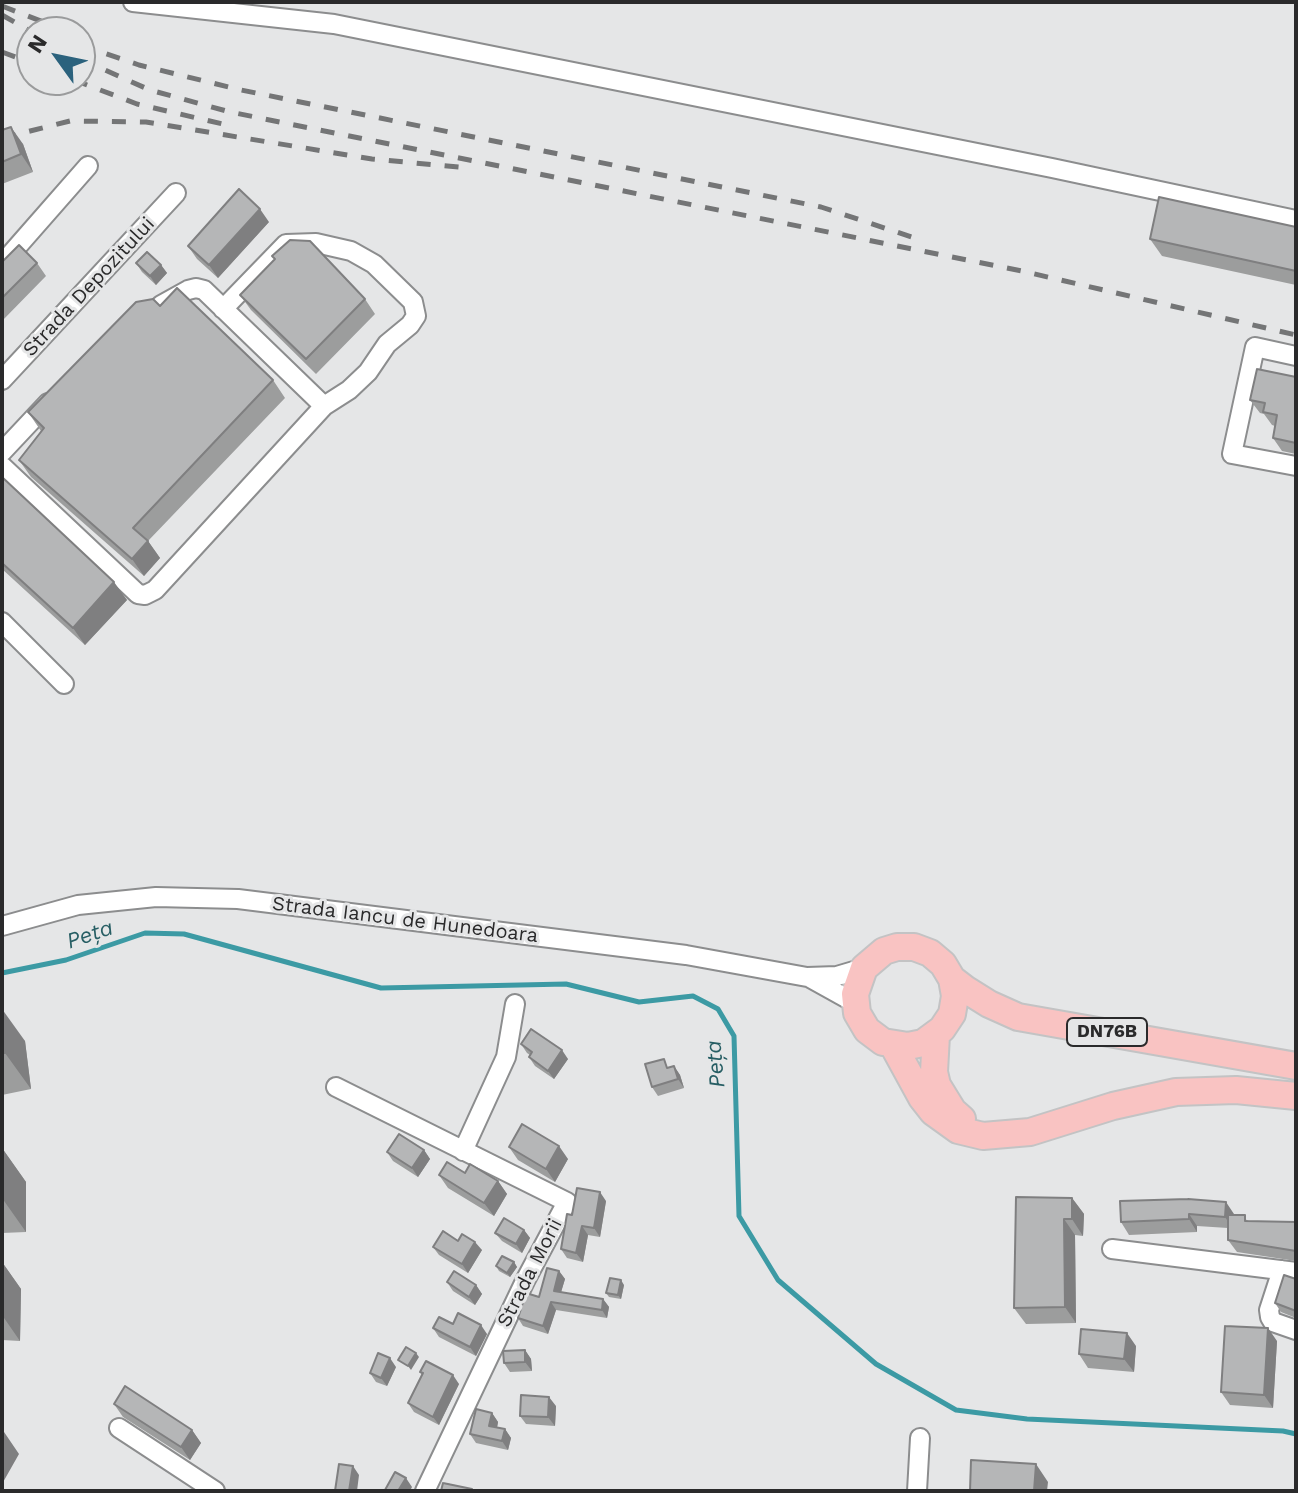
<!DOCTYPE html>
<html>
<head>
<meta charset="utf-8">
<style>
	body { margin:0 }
	#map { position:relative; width:1298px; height:1493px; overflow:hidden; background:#e5e6e7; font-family:"Work Sans",sans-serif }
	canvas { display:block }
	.frame { position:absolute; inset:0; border:4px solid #2a2a2b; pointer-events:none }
	.north { position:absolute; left:16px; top:16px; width:80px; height:80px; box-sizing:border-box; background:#e5e6e7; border:2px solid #9a9b9c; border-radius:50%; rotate:303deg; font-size:22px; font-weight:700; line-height:32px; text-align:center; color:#2a2a2b }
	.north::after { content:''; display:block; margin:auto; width:28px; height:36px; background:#2b627d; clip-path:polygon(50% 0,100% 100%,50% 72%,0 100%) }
</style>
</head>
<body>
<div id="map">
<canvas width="1298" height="1493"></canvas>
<div class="frame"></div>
<div class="north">N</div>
</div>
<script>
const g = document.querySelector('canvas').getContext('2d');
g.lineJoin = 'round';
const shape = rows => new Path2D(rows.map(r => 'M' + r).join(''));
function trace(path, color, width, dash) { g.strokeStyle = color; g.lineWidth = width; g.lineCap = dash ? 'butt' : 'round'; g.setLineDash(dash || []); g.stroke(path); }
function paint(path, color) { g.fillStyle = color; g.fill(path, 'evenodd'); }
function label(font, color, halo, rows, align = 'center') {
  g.font = font + ' "Work Sans",sans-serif'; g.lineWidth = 6; g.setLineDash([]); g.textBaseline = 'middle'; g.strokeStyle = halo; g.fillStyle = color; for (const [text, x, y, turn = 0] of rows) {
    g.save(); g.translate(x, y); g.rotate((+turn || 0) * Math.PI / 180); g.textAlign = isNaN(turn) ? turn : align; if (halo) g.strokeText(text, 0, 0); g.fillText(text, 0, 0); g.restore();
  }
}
trace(shape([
	[2,973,66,960,145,933,184,934,381,988,566,984,639,1002,693,996,718,1009,734,1036,739,1216,778,1280,876,1364,956,1410,1027,1419,1283,1431,1296,1434]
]), '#3c9aa4', 5);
const minor = shape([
	[133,2,334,24,1052,168,1296,220],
	[2,264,88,166],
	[223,309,286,244,316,243,351,251,374,264,413,302,416,316,410,325,387,344,368,372,349,390,324,406],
	[1296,356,1255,347,1232,454,1296,466],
	[2,380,176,193],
	[2,452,48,403],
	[2,466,138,594,145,595,155,590,324,406,204,290,196,288,188,290,161,305],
	[2,622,64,684],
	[2,926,78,905,156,897,238,899,686,955,807,977,837,976,864,968],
	[810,978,855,1003],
	[336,1087,567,1202,526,1279,425,1491],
	[463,1151,506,1057,515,1004],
	[1112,1249,1296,1272],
	[1282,1270,1269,1310,1270,1317,1273,1322,1296,1330],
	[119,1428,215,1491],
	[917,1491,920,1438]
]);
const highway = shape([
	[952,979,955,996,952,1014,942,1029,923,1043,908,1046,883,1042,867,1030,857,1013,855,994,864,968,884,951,897,947,914,947,930,953,943,964,952,979,965,989,989,1004,1018,1017,1296,1066],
	[936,1035,934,1072,937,1085,953,1111,962,1119],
	[893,1045,922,1098,933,1112,958,1130,983,1136,1030,1132,1113,1106,1176,1092,1236,1090,1296,1096]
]);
trace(minor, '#8c8d8e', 22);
trace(highway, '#c3c3c4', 30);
trace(minor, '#fff', 18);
trace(highway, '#f9c3c2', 26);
trace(shape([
	[2,6,69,32],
	[2,15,32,32],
	[80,45,139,65,241,90,821,207,924,241],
	[2,52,32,63],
	[80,59,150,90,230,112,1022,271,1296,335],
	[74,80,137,104,227,125],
	[2,138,70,121,146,122,372,159,469,168]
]), '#747576', 5, [14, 14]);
paint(shape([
	[2,130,23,144,33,172,2,184],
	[269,222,218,278,197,259,188,246],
	[1296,227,1296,285,1162,256,1150,239],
	[2,262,37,263,46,276,2,321],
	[136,263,161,265,167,273,156,285,142,272],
	[240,295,365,299,375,314,316,374,251,310],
	[160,306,273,380,285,398,148,541,160,558,144,576,31,477,19,460,41,431,28,412],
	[1296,377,1296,454,1282,451,1273,438,1275,426,1272,425,1264,414,1260,413,1250,400],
	[2,477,127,600,85,645,2,569],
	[2,1030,25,1041,31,1089,2,1095],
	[521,1044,568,1059,554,1079,535,1066,529,1057,530,1055,527,1053],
	[674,1066,680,1075,684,1088,658,1096,652,1087,670,1067],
	[509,1147,568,1159,555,1182,518,1160],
	[2,1148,26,1182,26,1232,2,1233],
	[424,1150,430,1159,418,1177,393,1161,387,1152],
	[465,1173,498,1181,507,1194,494,1216,448,1188,439,1175],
	[1072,1198,1084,1214,1083,1236,1075,1235,1076,1323,1026,1324,1014,1308],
	[606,1201,600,1237,588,1235,583,1262,567,1258,561,1249,572,1215],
	[1120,1201,1234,1214,1249,1221,1296,1222,1296,1261,1237,1252,1228,1240,1228,1228,1197,1226,1197,1232,1129,1235,1121,1222],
	[524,1230,530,1238,522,1253,502,1241,495,1233],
	[458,1241,482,1250,468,1273,439,1255,433,1247],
	[2,1262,21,1289,20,1341,2,1340],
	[514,1262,517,1267,510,1277,499,1271,496,1266],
	[559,1271,565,1279,561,1292,603,1299,609,1307,607,1318,556,1310,548,1334,523,1326,518,1318,539,1297],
	[1296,1279,1296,1318,1281,1312,1275,1303],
	[447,1282,476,1285,482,1294,475,1305,453,1291],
	[624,1285,621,1299,609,1297,606,1293],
	[453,1324,487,1334,476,1356,439,1337,433,1328],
	[1277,1341,1273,1408,1230,1405,1221,1392],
	[1136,1346,1134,1372,1088,1368,1079,1354],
	[525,1350,531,1359,532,1371,510,1372,504,1363],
	[396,1367,387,1386,376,1382,370,1373],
	[420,1372,459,1384,439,1425,414,1412,408,1403,422,1375],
	[114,1404,192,1430,201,1443,190,1460,123,1417],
	[556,1406,555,1426,526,1424,520,1416],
	[492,1413,498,1422,497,1427,505,1429,511,1438,508,1450,476,1443,470,1434]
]), '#9c9d9d');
paint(shape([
	[11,127,23,144,33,172,21,154],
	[260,209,269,222,218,278,209,265],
	[161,265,167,273,156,285,150,276],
	[148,541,160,558,144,576,132,559],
	[114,582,127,600,85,645,73,628],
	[2,1009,25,1041,31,1089,5,1053,2,1029],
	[562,1050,568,1059,554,1079,548,1071],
	[674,1066,680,1075,684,1088,678,1079],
	[559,1146,568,1159,555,1182,546,1169],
	[2,1148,26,1182,26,1232,2,1198],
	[424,1150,430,1159,418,1177,412,1168],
	[498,1181,507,1194,494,1216,484,1203],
	[600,1192,606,1201,600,1237,594,1228],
	[1072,1198,1084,1214,1083,1236,1072,1219],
	[1226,1202,1234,1214,1233,1229,1225,1217],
	[1189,1214,1197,1226,1197,1232,1189,1219],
	[1064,1219,1075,1235,1076,1323,1065,1307],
	[582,1226,588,1235,583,1262,576,1253],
	[524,1230,530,1238,522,1253,516,1244],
	[475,1242,482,1250,468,1273,462,1264],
	[2,1262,21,1289,20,1341,2,1315],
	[514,1262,517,1267,510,1277,507,1273],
	[559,1271,565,1279,559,1299,554,1291],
	[621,1280,624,1285,621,1299,618,1295],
	[476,1285,482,1294,475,1305,469,1297],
	[603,1299,609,1307,607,1318,602,1310],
	[551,1302,556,1310,548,1334,543,1326],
	[481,1325,487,1334,476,1356,470,1347],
	[1268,1328,1277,1341,1273,1408,1264,1395],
	[1127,1333,1136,1346,1134,1372,1124,1359],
	[525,1350,531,1359,532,1371,525,1362],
	[416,1353,419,1357,411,1370,408,1366],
	[390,1358,396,1367,387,1386,381,1378],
	[453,1375,459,1384,439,1425,433,1417],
	[549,1397,556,1406,555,1426,548,1417],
	[492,1413,498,1422,496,1434,489,1426],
	[2,1429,19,1454,2,1484],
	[505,1429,511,1438,508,1450,502,1441],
	[192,1430,201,1443,190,1460,181,1447],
	[1036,1464,1048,1482,1047,1491,1034,1491],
	[353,1466,359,1475,357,1491,349,1491],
	[406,1478,412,1487,410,1491,398,1491]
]), '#7f7f80');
const building = shape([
	[11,127,21,154,2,162,2,130,11,127],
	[239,189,260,209,209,265,188,246,239,189],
	[1159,197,1296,227,1296,271,1150,239,1159,197],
	[290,240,310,241,365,299,306,359,240,295,275,259,272,256,290,240],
	[19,245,37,263,2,298,2,262,19,245],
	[147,252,161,265,150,276,136,263,147,252],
	[177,288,273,380,133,528,148,541,132,559,19,460,44,428,28,412,136,302,153,299,160,306,177,288],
	[1257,369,1296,377,1296,443,1273,438,1277,415,1263,412,1265,403,1250,400,1257,369],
	[2,477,114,582,73,628,2,563,2,477],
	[2,1029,5,1053,2,1053,2,1029],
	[531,1029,562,1050,548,1071,529,1057,532,1052,521,1044,531,1029],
	[664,1059,667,1068,674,1066,678,1079,652,1087,645,1064,664,1059],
	[522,1124,559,1146,546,1169,509,1147,522,1124],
	[399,1134,424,1150,412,1168,387,1152,399,1134],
	[447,1162,465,1173,470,1164,498,1181,484,1203,439,1175,447,1162],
	[577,1188,600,1192,594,1228,582,1226,576,1253,561,1249,567,1214,572,1215,577,1188],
	[1016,1197,1072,1198,1072,1219,1064,1219,1065,1307,1014,1308,1016,1197],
	[1188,1199,1226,1202,1225,1217,1189,1214,1189,1219,1121,1222,1120,1201,1188,1199],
	[1228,1215,1245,1215,1245,1221,1296,1222,1296,1251,1228,1240,1228,1215],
	[504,1218,524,1230,516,1244,495,1233,504,1218],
	[443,1231,458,1241,462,1234,475,1242,462,1264,433,1247,443,1231],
	[502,1256,514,1262,507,1273,496,1266,502,1256],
	[547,1268,559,1271,554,1291,603,1299,602,1310,551,1302,543,1326,518,1318,526,1293,539,1297,547,1268],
	[454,1271,476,1285,469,1297,447,1282,454,1271],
	[1284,1275,1296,1279,1296,1311,1275,1303,1284,1275],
	[610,1278,621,1280,618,1295,606,1293,610,1278],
	[458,1313,481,1325,470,1347,433,1328,439,1317,453,1324,458,1313],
	[1225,1326,1268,1328,1264,1395,1221,1392,1225,1326],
	[1081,1329,1127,1333,1124,1359,1079,1354,1081,1329],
	[406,1347,416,1353,408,1366,398,1360,406,1347],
	[525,1350,525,1362,504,1363,503,1351,525,1350],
	[378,1353,390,1358,381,1378,370,1373,378,1353],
	[426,1361,453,1375,433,1417,408,1403,423,1373,420,1372,426,1361],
	[125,1386,192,1430,181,1447,114,1404,125,1386],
	[521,1395,549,1397,548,1417,520,1416,521,1395],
	[476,1409,492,1413,489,1426,505,1429,502,1441,470,1434,476,1409],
	[971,1460,1036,1464,1034,1491,970,1491,971,1460],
	[339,1464,353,1466,349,1491,335,1491,339,1464],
	[395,1472,406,1478,398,1491,388,1491,385,1490,395,1472],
	[443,1483,472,1489,472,1491,441,1491,443,1483]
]);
paint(building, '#b5b6b7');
trace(building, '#7f7f80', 2);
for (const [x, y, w] of [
	[1107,1032,80]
]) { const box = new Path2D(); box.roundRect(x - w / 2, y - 14, w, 28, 6); g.fillStyle = '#e5e6e7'; g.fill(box); trace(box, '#2a2a2b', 2); }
label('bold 18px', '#2a2a2b', null, [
	["DN76B",1107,1032]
]);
label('20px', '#2a2a2b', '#e5e6e7', [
	["Strada Depozitului",89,287,-47],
	["Strada Iancu de Hunedoara",405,920,7],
	["Strada Morii",530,1273,-63]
]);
label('italic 22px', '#275e64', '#e5e6e7', [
	["Peța",90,935,-19],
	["Peța",716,1064,-95]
]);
</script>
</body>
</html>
